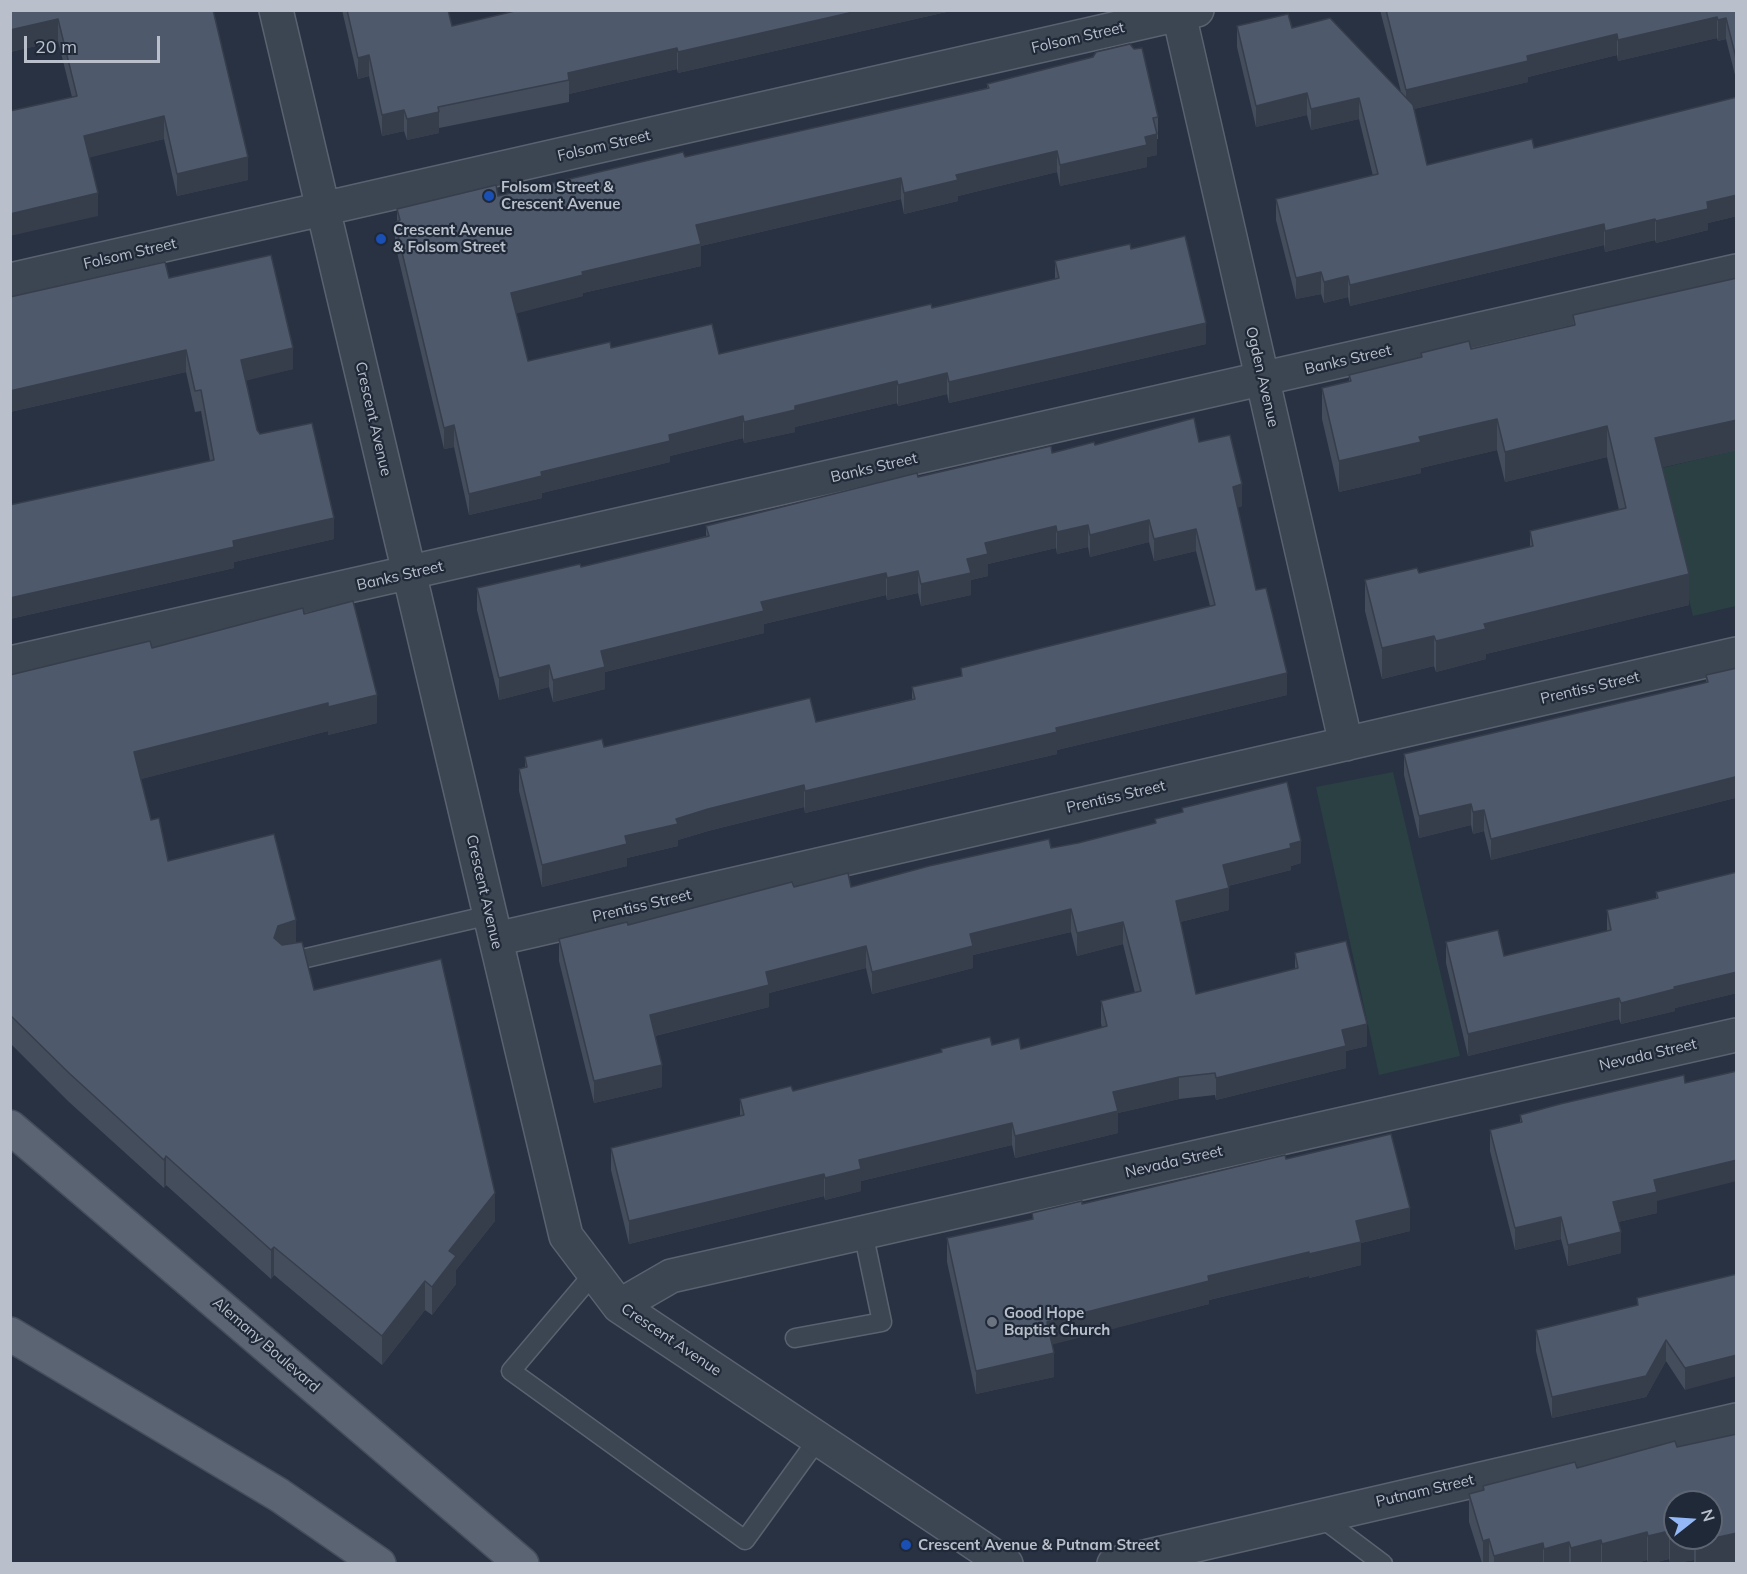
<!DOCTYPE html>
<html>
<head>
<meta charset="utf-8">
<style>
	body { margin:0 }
	#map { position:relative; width:1747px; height:1574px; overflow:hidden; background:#283243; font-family:Mulish,sans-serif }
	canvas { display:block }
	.frame { position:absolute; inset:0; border:12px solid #b9c0cc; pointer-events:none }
	.north { position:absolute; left:1663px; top:1490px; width:60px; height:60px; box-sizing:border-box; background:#202938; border:2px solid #5d6573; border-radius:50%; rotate:73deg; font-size:16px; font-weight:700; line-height:24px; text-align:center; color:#b9c0cc }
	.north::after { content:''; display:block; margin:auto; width:21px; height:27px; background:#94b7f6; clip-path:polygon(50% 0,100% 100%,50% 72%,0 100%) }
	.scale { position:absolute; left:24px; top:36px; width:136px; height:27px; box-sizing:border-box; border:3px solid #b9c0cc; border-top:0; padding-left:8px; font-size:18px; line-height:21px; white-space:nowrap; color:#b9c0cc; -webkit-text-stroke:4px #202938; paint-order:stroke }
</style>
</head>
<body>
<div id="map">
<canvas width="1747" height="1574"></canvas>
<div class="frame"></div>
<div class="north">N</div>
<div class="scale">20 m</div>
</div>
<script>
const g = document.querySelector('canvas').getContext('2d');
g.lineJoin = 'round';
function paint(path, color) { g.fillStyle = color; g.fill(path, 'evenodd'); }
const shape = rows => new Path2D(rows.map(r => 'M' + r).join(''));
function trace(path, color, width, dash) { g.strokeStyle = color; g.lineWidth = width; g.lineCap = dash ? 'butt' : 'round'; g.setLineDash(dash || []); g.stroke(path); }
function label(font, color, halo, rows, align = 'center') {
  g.font = font + ' Mulish,sans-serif'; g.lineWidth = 4.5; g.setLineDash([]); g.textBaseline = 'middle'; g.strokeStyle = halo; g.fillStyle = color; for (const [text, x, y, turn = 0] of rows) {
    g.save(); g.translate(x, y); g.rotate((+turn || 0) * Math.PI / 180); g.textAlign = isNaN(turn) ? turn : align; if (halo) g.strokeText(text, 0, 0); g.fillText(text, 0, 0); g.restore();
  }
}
paint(shape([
	[1736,450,1736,606,1693,616,1658,469],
	[1393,772,1460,1056,1379,1075,1316,787]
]), '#2a4043');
const lane = shape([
	[285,963,490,915],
	[594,1273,511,1371,745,1540,818,1439],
	[795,1338,882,1322,863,1232],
	[1318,1515,1383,1564]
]);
const street = shape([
	[276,10,566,1236,619,1306,1006,1564],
	[1178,10,1346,744],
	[10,280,1197,10],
	[10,663,1736,271],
	[496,939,1736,654],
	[619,1306,671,1276,1736,1035],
	[1114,1564,1736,1420]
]);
const primary = shape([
	[10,1127,522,1564],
	[10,1334,279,1495,379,1564]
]);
trace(lane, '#5a6270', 21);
trace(street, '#5a6270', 36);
trace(primary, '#454d5c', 36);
trace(lane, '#3c4552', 18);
trace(street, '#3c4552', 33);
trace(primary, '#5a6472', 33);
paint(shape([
	[10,10,213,10,248,180,177,196,164,139,89,157,98,216,72,97,58,41,10,52],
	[342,10,448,10,452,26,955,10,678,73,677,69,569,94,569,102,439,128,439,133,407,140,404,131,382,136,369,76,358,79],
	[1380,10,1737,10,1737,83,1726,39,1718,41,1717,38,1618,61,1617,55,1528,77,1528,82,1414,109,1427,165,1534,148,1737,97,1737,216,1708,223,1708,230,1656,243,1655,240,1605,252,1604,245,1350,306,1348,297,1324,303,1321,294,1296,299,1276,220,1276,199,1373,176,1359,119,1311,130,1307,115,1256,127,1237,47,1237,26,1292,28,1401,92],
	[1134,49,1158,117,1158,139,1157,139,1157,155,1147,157,1147,167,1060,186,1057,172,958,196,958,201,904,214,901,199,701,246,701,266,583,293,583,296,516,313,528,361,611,348,719,354,932,308,1055,279,1055,261,1131,249,1206,344,949,403,947,394,898,406,897,403,795,427,795,432,744,443,743,438,670,456,670,462,542,493,542,498,469,515,454,447,444,449,395,244,395,223,397,222,397,209,498,196,685,157,987,88,987,84],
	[1737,278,1737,450,1663,467,1689,605,1486,654,1486,659,1436,672,1434,666,1382,679,1365,611,1365,580,1419,573,1530,547,1530,531,1619,510,1607,457,1505,482,1497,450,1421,468,1421,473,1339,492,1322,419,1322,388,1349,382,1349,375,1421,357,1421,353,1471,349,1573,325,1573,315],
	[10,297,293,369,246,380,257,430,334,539,234,562,234,568,10,619,10,505,210,461,201,411,195,412,186,372,10,412],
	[1199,442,1242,506,1237,508,1256,590,1287,695,1057,750,1057,754,805,813,804,807,708,831,678,840,678,846,627,858,627,866,542,887,519,791,519,769,525,767,525,757,604,747,816,722,912,699,912,687,961,676,961,668,1210,606,1196,551,1154,561,1149,542,1090,557,1088,547,1057,554,1056,548,988,564,988,576,971,580,971,595,921,606,918,593,887,600,886,595,764,624,764,633,605,672,605,689,553,702,549,687,499,700,477,610,477,588,581,567,706,536,706,526,918,477,1095,445],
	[304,614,377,723,328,735,328,731,141,779,151,820,168,861,296,943,314,990,495,1221,456,1270,456,1284,432,1315,425,1310,382,1365,274,1275,271,1279,166,1185,164,1188,69,1102,10,1043,10,675,152,648],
	[1737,668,1737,804,1735,798,1491,860,1484,831,1473,834,1471,825,1419,838,1404,775,1404,754,1706,683,1706,675],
	[1182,808,1301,863,1291,866,1291,870,1228,886,1229,910,1180,922,1196,994,1295,969,1295,953,1367,1046,1346,1051,1346,1068,1216,1100,1215,1095,1179,1099,1118,1113,1118,1133,1015,1158,1012,1145,861,1181,861,1191,825,1200,824,1196,629,1244,611,1170,611,1148,740,1116,740,1099,793,1091,941,1053,941,1049,992,1045,1021,1049,1102,1028,1101,1023,1101,1001,1135,993,1123,944,1077,956,1071,932,973,955,973,968,872,994,866,968,769,993,769,1007,655,1036,662,1087,594,1103,559,961,559,939,628,925,794,887,851,887,1078,843,1155,824,1155,819,1182,813],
	[1737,872,1737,993,1675,1008,1675,1011,1621,1024,1619,1019,1468,1056,1446,963,1446,942,1504,956,1607,931,1607,910,1656,898,1656,892],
	[1520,1115,1657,1201,1657,1213,1618,1222,1621,1253,1568,1266,1561,1239,1515,1250,1490,1151,1490,1130,1520,1123],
	[1286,1159,1410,1231,1361,1243,1361,1265,1309,1278,1309,1276,1209,1300,1209,1304,1052,1344,1054,1377,976,1394,947,1262,947,1238,1032,1219,1032,1213,1082,1204],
	[1737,1274,1685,1390,1666,1361,1646,1397,1552,1418,1536,1351,1536,1330,1637,1305,1637,1298],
	[1737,1434,1737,1561,1727,1563,1694,1563,1694,1560,1676,1563,1670,1563,1669,1559,1653,1563,1648,1563,1647,1560,1636,1563,1482,1563,1469,1522,1469,1494,1483,1490,1483,1486,1577,1468],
	[1711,1502,1711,1538,1675,1538]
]), '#434d5c');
paint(shape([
	[862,10,955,10,678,73,678,52],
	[1717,17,1717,38,1618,61,1618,40],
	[1726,18,1726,39,1718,41,1718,20],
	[58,19,58,41,10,52,10,30],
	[1617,34,1617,55,1528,77,1528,82,1406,111,1406,90,1527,56],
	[677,48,677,69,569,94,569,80,568,73],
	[369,55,369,76,358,79,358,58],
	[1307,93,1307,115,1256,127,1256,106],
	[1359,98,1359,119,1311,130,1311,109],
	[404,110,404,131,382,136,382,115],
	[439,112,439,133,407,140,407,119],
	[164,116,164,139,84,159,84,136],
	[1157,134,1157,155,1147,157,1147,167,1060,186,1060,165,1145,137],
	[1057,151,1057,172,958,196,958,201,904,214,904,193,956,175],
	[248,157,248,180,177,196,177,174],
	[901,178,901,199,701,246,701,266,583,293,583,296,511,315,511,293,582,272,696,225],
	[98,193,98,216,10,236,10,214],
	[1737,195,1737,216,1708,223,1708,230,1656,243,1656,221,1707,202],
	[1655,219,1655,240,1605,252,1605,231],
	[1604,224,1604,245,1350,306,1350,285],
	[1321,272,1321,294,1296,299,1296,278],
	[1348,276,1348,297,1324,303,1324,282],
	[1206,323,1206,344,949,403,949,382],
	[293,348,293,369,241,382,241,360],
	[186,350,186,372,10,412,10,391],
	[947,373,947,394,898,406,898,385],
	[897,381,897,403,795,427,795,432,744,443,744,422,795,406],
	[743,416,743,438,670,456,670,462,542,493,542,498,469,515,469,494,541,472,669,435],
	[1497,419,1497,450,1421,468,1421,473,1339,492,1339,461,1419,437],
	[1737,420,1737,450,1655,469,1655,438],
	[454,425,454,447,444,449,444,428],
	[1607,426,1607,457,1505,482,1505,452],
	[1242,484,1242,506,1233,509,1233,487],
	[334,518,334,539,234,562,234,568,10,619,10,598,233,541],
	[1149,520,1149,542,1090,557,1090,535],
	[1088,525,1088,547,1057,554,1057,532],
	[1056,526,1056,548,988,564,988,576,971,580,971,595,921,606,921,584,967,559,985,543],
	[1196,529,1196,551,1154,561,1154,539],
	[918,571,918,593,887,600,887,578],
	[886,573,886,595,764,624,764,633,605,672,605,689,553,702,553,680,601,651,761,602],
	[1689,574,1689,605,1486,654,1486,659,1436,672,1436,641,1484,624],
	[1434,636,1434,666,1382,679,1382,648],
	[549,665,549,687,499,700,499,678],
	[1287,673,1287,695,1057,750,1057,754,805,813,805,791,1056,728],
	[377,695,377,723,328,735,328,707],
	[328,703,328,731,134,781,134,752],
	[1735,777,1735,798,1491,860,1491,839],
	[804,785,804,807,708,831,678,840,678,846,627,858,627,866,542,887,542,865,676,819,708,809],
	[1471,804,1471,825,1419,838,1419,816],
	[1484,810,1484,831,1473,834,1473,812],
	[1301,841,1301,863,1291,866,1291,870,1223,887,1223,865],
	[1229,888,1229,910,1176,923,1176,901],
	[1071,909,1071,932,973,955,973,968,872,994,872,972,970,934],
	[296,920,296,949,278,954,274,938,278,926],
	[1123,922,1123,944,1077,956,1077,933],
	[866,946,866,968,769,993,769,1007,650,1037,650,1015,766,972],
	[1737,972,1737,993,1675,1008,1675,1011,1621,1024,1621,1003,1674,987],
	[1619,998,1619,1019,1468,1056,1468,1034],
	[1367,1024,1367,1046,1346,1051,1346,1068,1216,1100,1216,1078,1342,1030],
	[662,1065,662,1087,594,1103,594,1081],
	[1179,1077,1179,1099,1118,1113,1118,1133,1015,1158,1015,1136,1113,1092],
	[1012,1123,1012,1145,861,1181,861,1191,825,1200,825,1178,859,1160],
	[166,1156,166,1185,164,1188,164,1160],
	[1737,1160,1737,1181,1657,1201,1657,1213,1613,1223,1613,1202,1654,1180],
	[824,1174,824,1196,629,1244,629,1221],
	[495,1193,495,1221,456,1270,456,1284,432,1315,432,1287,449,1251],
	[1410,1208,1410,1231,1361,1243,1361,1265,1309,1278,1309,1254,1356,1221],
	[1561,1217,1561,1239,1515,1250,1515,1228],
	[1621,1232,1621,1253,1568,1266,1568,1245],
	[274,1247,274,1275,271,1279,271,1250],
	[1309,1252,1309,1276,1209,1300,1209,1304,1047,1346,1047,1322,1208,1276],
	[425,1281,425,1310,382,1365,382,1336],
	[1666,1340,1666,1361,1646,1397,1552,1418,1552,1397],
	[1054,1353,1054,1377,976,1394,976,1371],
	[1737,1355,1737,1376,1685,1390,1685,1368],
	[1669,1531,1669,1559,1653,1563,1648,1563,1648,1536],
	[1647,1532,1647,1560,1636,1563,1602,1563,1602,1544],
	[1737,1533,1737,1561,1727,1563,1696,1563,1696,1542],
	[1675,1535,1675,1538,1694,1538,1694,1560,1676,1563,1670,1563,1670,1536],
	[1489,1539,1489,1563,1483,1563,1483,1541],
	[1601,1540,1601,1563,1571,1563,1571,1548],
	[1569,1542,1569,1563,1544,1563,1544,1549],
	[1543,1543,1543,1563,1494,1563,1494,1556]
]), '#373e4b');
const building = shape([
	[10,10,213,10,248,157,177,174,164,116,84,136,98,193,10,214,10,111,77,96,58,19,10,30,10,10],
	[347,10,448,10,452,26,519,10,862,10,678,52,677,48,568,73,569,80,438,107,439,112,407,119,404,110,382,115,369,55,358,58,347,10],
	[1386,10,1737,10,1737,62,1726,18,1718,20,1717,17,1618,40,1617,34,1527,56,1528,61,1406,90,1386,10],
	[1288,14,1292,28,1330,18,1413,105,1427,165,1532,139,1534,148,1737,97,1737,195,1707,202,1708,209,1656,221,1655,219,1605,231,1604,224,1350,285,1348,276,1324,282,1321,272,1296,278,1276,199,1378,174,1359,98,1311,109,1307,93,1256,106,1237,26,1288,14],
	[1130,44,1134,49,1142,48,1158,117,1153,118,1157,134,1145,137,1147,145,1060,165,1057,151,956,175,958,180,904,193,901,178,696,225,701,244,582,272,583,275,511,293,528,361,610,342,611,348,712,324,719,354,931,304,932,308,1059,278,1055,261,1130,244,1131,249,1185,236,1206,323,949,382,947,373,898,385,897,381,795,406,795,410,744,422,743,416,669,435,670,441,541,472,542,476,469,494,454,425,444,428,395,223,400,220,397,209,496,185,498,196,683,152,685,157,989,88,987,84,1093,57,1096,52,1130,44],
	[271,255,293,348,241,360,257,430,260,434,312,423,334,518,233,541,234,547,10,598,10,505,214,460,201,390,195,391,186,350,10,391,10,297,165,262,169,278,271,255],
	[1737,278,1737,420,1655,438,1689,574,1484,624,1486,629,1436,641,1434,636,1382,648,1365,580,1417,568,1419,573,1533,546,1530,531,1626,508,1607,426,1505,452,1497,419,1419,437,1421,442,1339,461,1322,388,1351,381,1349,375,1422,357,1421,353,1469,341,1471,349,1575,325,1573,315,1737,278],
	[1194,418,1199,442,1230,435,1242,484,1233,487,1256,590,1266,588,1287,673,1056,728,1057,732,805,791,804,785,708,809,676,819,678,824,625,836,627,844,542,865,519,769,527,767,525,757,602,739,604,747,810,698,816,722,915,699,912,687,962,676,961,668,1215,605,1196,529,1154,539,1149,520,1090,535,1088,525,1057,532,1056,526,985,543,988,554,967,559,971,573,921,584,918,571,887,578,886,573,761,602,764,611,601,651,605,667,553,680,549,665,499,678,477,588,580,564,581,567,709,536,706,526,917,473,918,477,1051,446,1052,453,1094,442,1095,445,1194,418],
	[353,601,377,695,328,707,328,703,134,752,151,820,159,818,168,861,274,834,296,920,278,926,274,938,282,945,302,942,314,990,441,959,495,1193,449,1251,456,1256,432,1287,425,1281,382,1336,274,1247,271,1250,166,1156,164,1160,69,1073,10,1015,10,675,150,641,152,648,303,608,304,614,353,601],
	[1737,668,1737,783,1735,777,1491,839,1484,810,1473,812,1471,804,1419,816,1404,754,1708,682,1706,675,1737,668],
	[1287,782,1301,841,1290,844,1291,848,1223,865,1229,888,1176,901,1196,994,1298,968,1295,953,1346,941,1367,1024,1342,1030,1346,1046,1216,1078,1215,1073,1179,1077,1113,1092,1118,1111,1015,1136,1012,1123,859,1160,861,1169,825,1178,824,1174,629,1221,611,1148,744,1115,740,1099,791,1086,793,1091,942,1052,941,1049,990,1037,992,1045,1019,1038,1021,1049,1107,1026,1101,1001,1141,991,1123,922,1077,933,1071,909,970,934,973,946,872,972,866,946,766,972,769,985,650,1015,662,1065,594,1081,559,939,627,922,628,925,792,882,794,887,848,873,851,887,929,866,1049,839,1051,848,1078,843,1156,823,1155,819,1183,812,1182,808,1287,782],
	[1737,872,1737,972,1674,987,1675,989,1621,1003,1619,998,1468,1034,1446,942,1498,930,1504,956,1611,930,1607,910,1658,898,1656,892,1737,872],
	[1737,1071,1737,1160,1654,1180,1657,1192,1613,1202,1621,1232,1568,1245,1561,1217,1515,1228,1490,1130,1522,1122,1520,1115,1560,1104,1684,1075,1685,1083,1737,1071],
	[1391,1134,1410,1208,1356,1221,1361,1242,1309,1254,1309,1252,1208,1276,1209,1281,1047,1322,1054,1353,976,1371,947,1238,1033,1219,1032,1213,1082,1201,1082,1204,1285,1155,1286,1159,1391,1134],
	[1737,1274,1737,1355,1685,1368,1666,1340,1646,1376,1552,1397,1536,1330,1638,1305,1637,1298,1737,1274],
	[1737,1434,1737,1533,1696,1542,1695,1538,1711,1538,1711,1502,1675,1502,1675,1535,1670,1536,1669,1531,1648,1536,1647,1532,1602,1544,1601,1540,1571,1548,1569,1542,1544,1549,1543,1543,1494,1556,1489,1539,1483,1541,1469,1494,1484,1490,1483,1486,1575,1462,1577,1468,1675,1441,1677,1447,1737,1434]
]);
paint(building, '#4e596b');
trace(building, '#373e4b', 1.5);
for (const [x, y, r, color] of [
	[489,196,6,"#1a4fb4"],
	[381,239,6,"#1a4fb4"],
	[992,1322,6,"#6b7280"],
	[906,1545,6,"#1a4fb4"]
]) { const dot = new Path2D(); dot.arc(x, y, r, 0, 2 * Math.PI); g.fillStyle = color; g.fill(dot); trace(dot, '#202938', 2); }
label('15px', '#b9c0cc', '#202938', [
	["Folsom Street",1078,38,-13],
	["Folsom Street",604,146,-13],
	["Folsom Street",130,254,-13],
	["Banks Street",1348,360,-13],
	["Ogden Avenue",1262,377,77],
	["Crescent Avenue",373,419,77],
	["Banks Street",874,468,-13],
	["Banks Street",400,576,-13],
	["Prentiss Street",1590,688,-13],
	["Prentiss Street",1116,797,-13],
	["Crescent Avenue",484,892,77],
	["Prentiss Street",642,906,-13],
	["Nevada Street",1648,1055,-13],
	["Nevada Street",1174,1162,-13],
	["Crescent Avenue",671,1340,34],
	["Alemany Boulevard",266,1345,41],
	["Putnam Street",1425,1491,-13]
]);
label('bold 15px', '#b9c0cc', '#202938', [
	["Folsom Street &",501,187],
	["Crescent Avenue",501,204],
	["Crescent Avenue",393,230],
	["& Folsom Street",393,247],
	["Good Hope",1004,1313],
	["Baptist Church",1004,1330],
	["Crescent Avenue & Putnam Street",918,1545]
], 'left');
</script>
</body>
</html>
